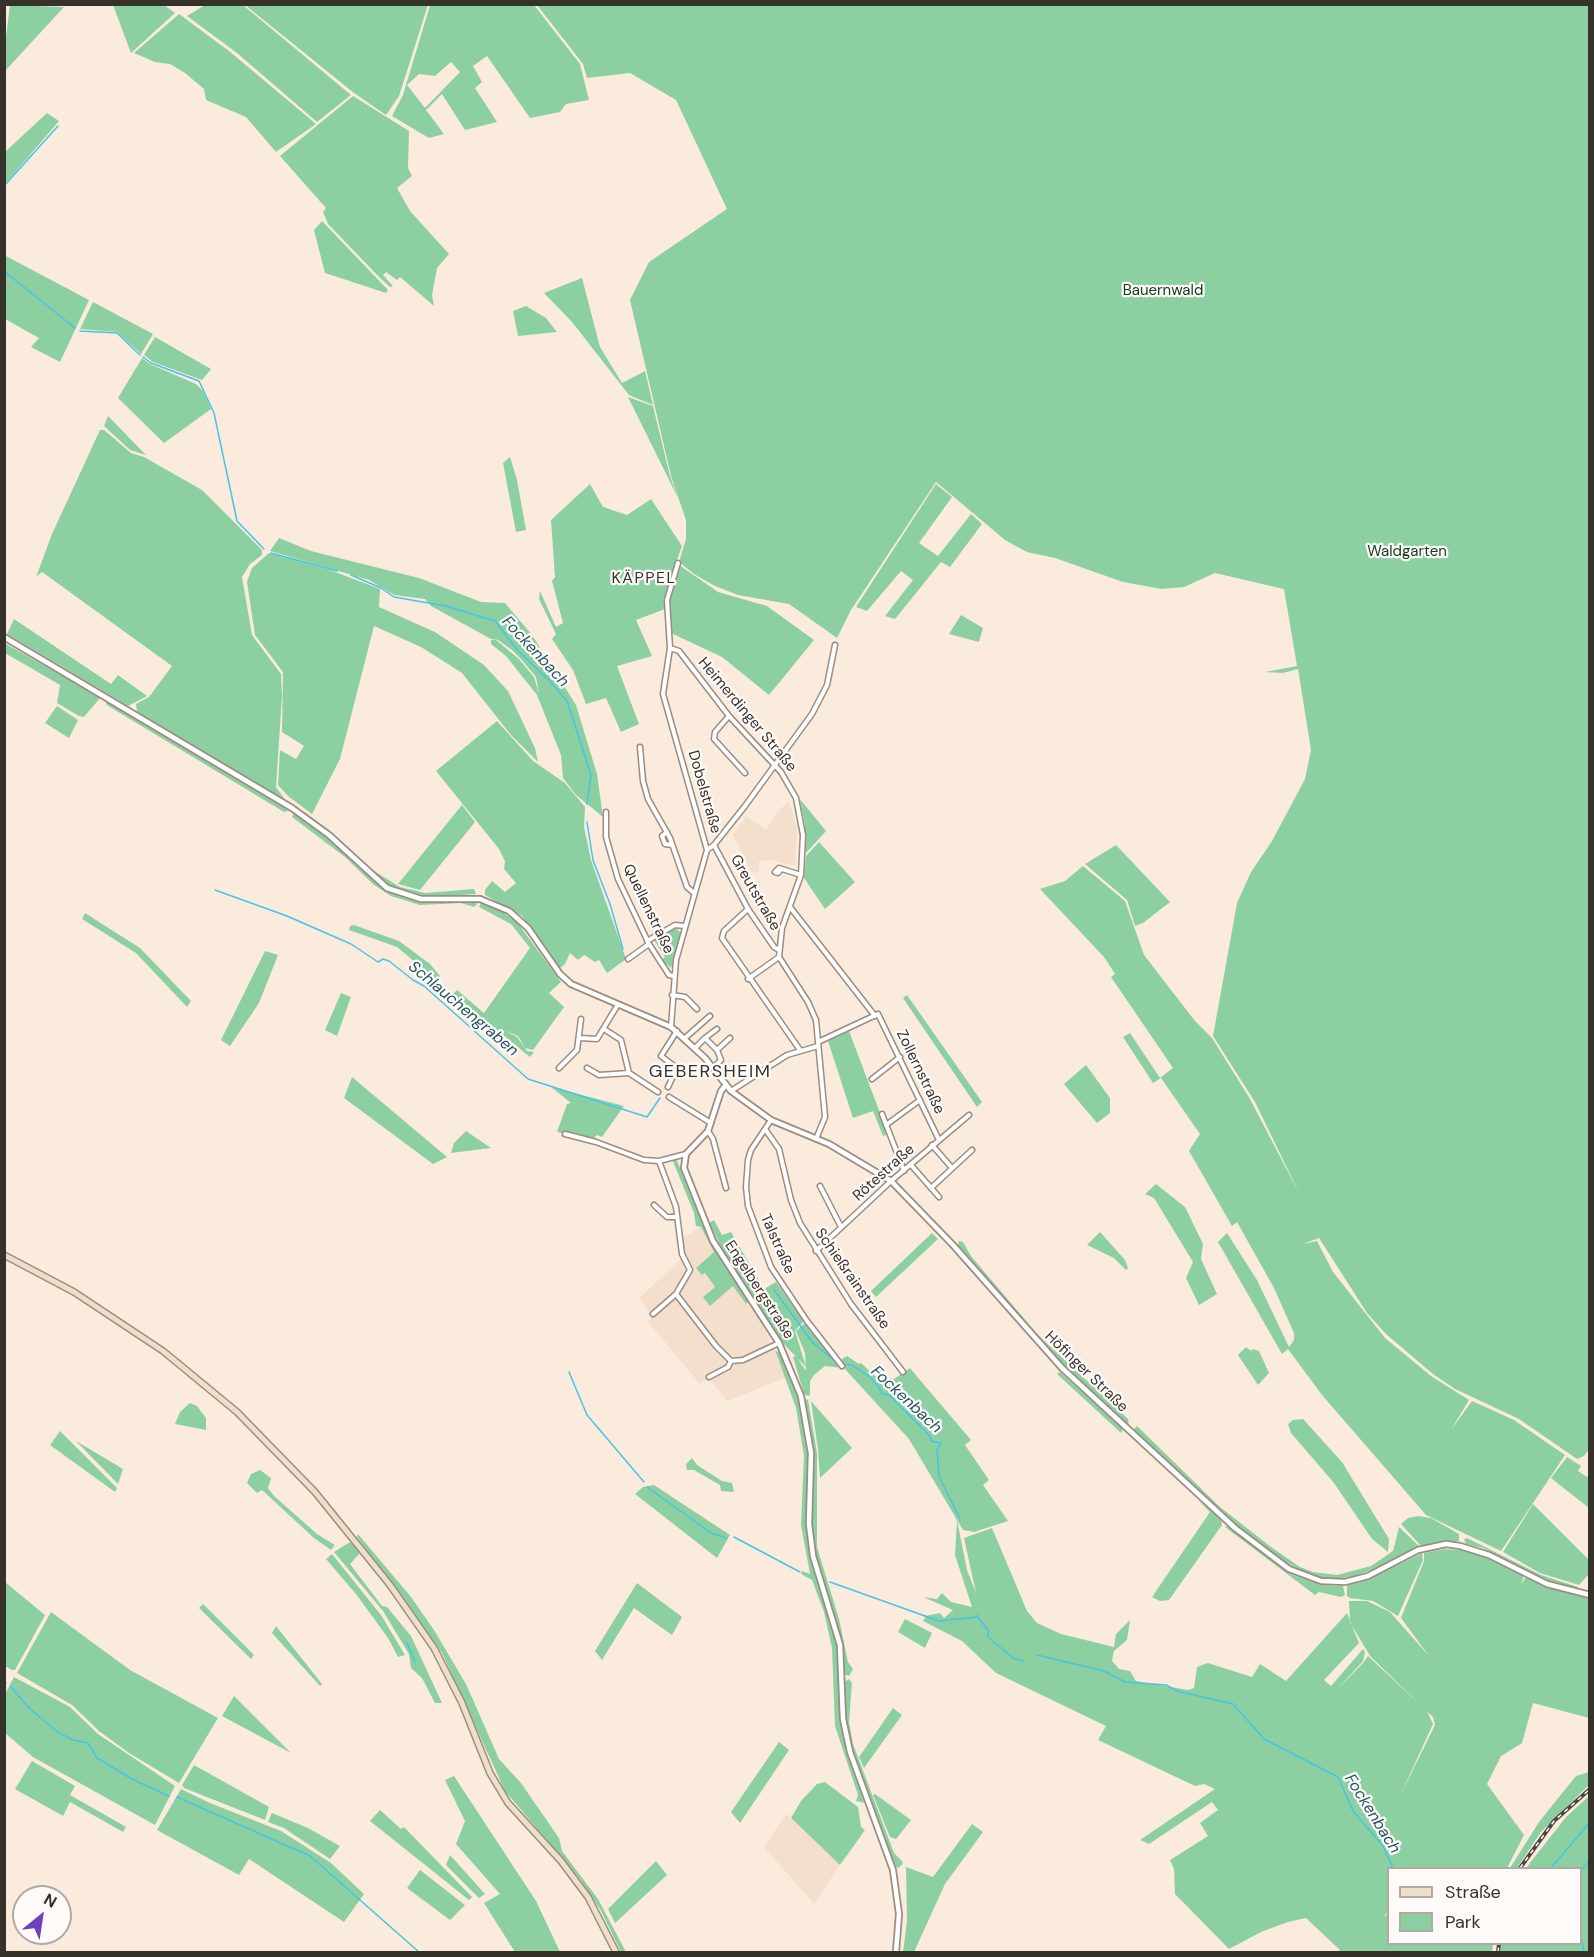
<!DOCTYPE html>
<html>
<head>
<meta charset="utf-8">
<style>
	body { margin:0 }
	#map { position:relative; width:1594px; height:1957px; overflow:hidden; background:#fbebdd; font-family:"DM Sans",sans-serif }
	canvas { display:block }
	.frame { position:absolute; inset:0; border:6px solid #37312c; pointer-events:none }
	.legend { position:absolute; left:1387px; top:1867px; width:195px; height:78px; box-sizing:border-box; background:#fefaf8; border:2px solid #aeaaa6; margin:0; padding:8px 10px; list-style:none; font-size:18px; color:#37312c }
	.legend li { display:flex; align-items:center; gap:12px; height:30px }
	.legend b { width:30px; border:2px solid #aeaaa6 }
	.north { position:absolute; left:12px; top:1885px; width:60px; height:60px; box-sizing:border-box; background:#fefaf8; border:2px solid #aeaaa6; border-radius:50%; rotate:30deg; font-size:16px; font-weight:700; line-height:24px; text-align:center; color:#37312c }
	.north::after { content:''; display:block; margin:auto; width:21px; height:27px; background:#6c41b9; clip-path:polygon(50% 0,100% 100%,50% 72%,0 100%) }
</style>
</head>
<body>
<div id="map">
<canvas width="1594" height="1957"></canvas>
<div class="frame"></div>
<ul class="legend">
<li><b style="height:8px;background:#eee0c8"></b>Straße</li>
<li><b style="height:16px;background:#8cd0a2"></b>Park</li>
</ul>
<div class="north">N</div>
</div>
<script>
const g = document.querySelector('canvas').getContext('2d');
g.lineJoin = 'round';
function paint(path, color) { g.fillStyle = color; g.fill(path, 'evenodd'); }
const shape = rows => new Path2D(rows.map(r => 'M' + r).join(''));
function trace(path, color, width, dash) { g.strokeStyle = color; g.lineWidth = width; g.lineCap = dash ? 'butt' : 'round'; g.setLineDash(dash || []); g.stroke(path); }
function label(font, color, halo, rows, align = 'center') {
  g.font = font + ' "DM Sans",sans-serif'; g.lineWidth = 4.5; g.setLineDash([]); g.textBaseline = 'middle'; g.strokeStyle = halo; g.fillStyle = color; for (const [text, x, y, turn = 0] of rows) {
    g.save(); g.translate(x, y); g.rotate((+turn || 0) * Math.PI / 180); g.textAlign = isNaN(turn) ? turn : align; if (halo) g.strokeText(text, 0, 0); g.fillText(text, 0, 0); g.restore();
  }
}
paint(shape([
	[789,801,797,827,795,866,772,860,759,861,759,873,751,872,733,835,746,816,766,830,777,812],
	[701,1227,714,1252,696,1268,702,1275,705,1273,715,1287,703,1297,710,1305,733,1286,758,1316,787,1377,727,1401,708,1377,700,1384,648,1322,652,1316,639,1298,684,1257,681,1239],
	[786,1814,840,1865,814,1904,764,1847]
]), '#f4decc');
paint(shape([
	[10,5,64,7,5,71,5,45],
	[113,5,164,5,175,13,131,53],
	[205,5,243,5,351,95,317,122,237,53,187,16],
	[245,5,428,5,399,96,386,115,354,93],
	[430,5,534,5,580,64,589,100,566,104,560,112,530,118,487,56,473,66,482,82,475,88,497,122,465,130,442,94,426,110,444,134,429,138,392,116,403,95],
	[451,62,460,72,425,108,407,85,419,74,435,76],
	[537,5,1589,5,1590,1448,1584,1456,1577,1459,1519,1419,1455,1389,1433,1374,1386,1334,1367,1313,1319,1238,1303,1244,1317,1241,1333,1272,1385,1338,1431,1376,1469,1400,1451,1430,1472,1401,1514,1420,1565,1455,1501,1551,1426,1515,1322,1395,1288,1349,1282,1354,1218,1242,1227,1233,1257,1280,1289,1347,1294,1340,1294,1333,1274,1288,1237,1222,1232,1226,1189,1151,1200,1134,1161,1078,1153,1083,1123,1037,1130,1033,1160,1078,1173,1068,1111,977,1115,974,1104,957,1040,889,1065,881,1083,866,1125,901,1144,955,1195,1021,1212,1038,1250,1099,1300,1195,1255,1102,1213,1036,1237,903,1251,872,1272,841,1305,779,1311,750,1298,669,1283,673,1265,672,1297,666,1284,589,1215,573,1184,587,1162,589,1123,582,1055,558,1027,552,1005,540,936,482,851,610,837,638,789,604,738,595,715,586,694,574,679,562,686,539,686,520,671,476,630,300,649,262,727,209,676,100,630,73,587,78,583,64],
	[179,14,229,51,316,124,276,152,246,117,206,100,204,89,185,73,170,64,155,62,134,53],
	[353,96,409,131,408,168,412,176,397,188,410,211,449,254,437,268,432,295,434,306,400,277,397,280,386,272,383,275,393,286,390,287,379,277,328,224,323,212,326,208,280,156],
	[47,113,59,121,5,184,5,152],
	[322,221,388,290,386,293,325,273,314,230],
	[4,255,89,300,60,362,31,347,39,338,5,319],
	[582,278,600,347,622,383,645,371,653,405,629,395,572,322,544,293],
	[93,302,153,334,141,354,117,332,80,329],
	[526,306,546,318,557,332,518,336,513,311],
	[155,337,211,369,202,380,153,362,144,355],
	[142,358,150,364,196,384,203,391,211,409,164,443,118,398],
	[628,397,653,406,670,476,679,500],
	[108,416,146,455,130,450,104,426],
	[100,430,104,430,131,453,144,457,202,490,262,550,262,555,250,564,242,577,252,635,281,674,282,696,276,787,288,804,137,712,136,704,149,697,172,666,42,572,36,577,52,534],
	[510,457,517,480,526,530,516,532,503,463],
	[590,484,603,507,627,515,651,499,682,546,670,579,665,609,636,620,652,656,617,666,639,724,621,732,606,698,586,704,573,670,552,639,556,634,539,599,540,591,556,627,563,623,552,581,555,577,551,520],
	[936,484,952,497,919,543,938,556,971,514,982,524,950,567,941,562,895,619,885,616,913,580,901,571,867,611,856,607],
	[279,538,311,551,419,578,481,602,505,603,532,635,576,705,597,774,603,817,576,795,563,778,561,755,537,695,506,656,491,644,491,640,496,640,519,659,534,677,539,694,536,677,521,659,512,650,498,640,491,639,431,606,425,599,394,595,369,580,270,551],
	[269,553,327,569,380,589,379,607,435,632,484,665,508,691,535,748,538,762,511,735,462,673,421,647,374,626,340,759,312,814,288,796,278,785,280,750,296,759,304,746,282,732,283,672,255,635,247,582,252,568],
	[679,565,718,592,767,606,814,640,769,695,722,657,671,633,667,604],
	[961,615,983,628,979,642,949,634],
	[14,619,111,684,118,675,147,696,128,706,7,634],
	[6,644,77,684,100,698,84,717,79,716,57,703,60,685,5,653],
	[107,700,282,805,288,811,284,812,110,707,106,704],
	[57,706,78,720,69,738,45,723],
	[497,721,533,761,565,783,585,807,584,827,591,860,626,959,607,973,599,960,595,962,584,955,578,960,570,953,565,964,560,968,522,916,485,895,485,890,492,881,505,892,516,883,504,869,505,861,499,849,436,771],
	[800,799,826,831,806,853,805,825],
	[462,805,475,822,420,890,398,884],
	[297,807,329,830,374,871,400,887,425,893,474,889,476,894,428,897,395,889,377,877,338,839],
	[294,813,325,835,373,879,391,892,423,901,475,900,477,904,474,907,461,903,420,905,391,896,374,885,345,857,292,817],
	[819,842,855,882,825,909,804,878,806,856],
	[1116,845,1170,902,1143,923,1135,926,1127,900,1085,864],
	[481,903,501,911,517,922,561,982,549,993,564,1007,533,1050,525,1048,518,1036,504,1030,517,1037,527,1051,534,1052,530,1057,453,994,457,990,484,1013,530,948,511,924,479,907],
	[85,913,140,948,191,1001,187,1007,136,953,82,919],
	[354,925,399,941,430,964,440,976,439,982,397,947,349,930,350,926],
	[676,928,681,933,671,968,662,960,665,957,654,940],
	[265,951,278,955,259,1003,230,1046,221,1040],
	[341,993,351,997,337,1036,325,1030],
	[907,995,982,1102,977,1107,903,998],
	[849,1031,888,1134,883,1136,873,1111,853,1118,828,1041],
	[1086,1065,1110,1098,1110,1113,1097,1123,1064,1084],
	[352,1077,447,1157,433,1164,344,1098],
	[551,1087,624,1106,602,1137,597,1135,593,1139,557,1132,567,1104,571,1103],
	[466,1131,491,1148,451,1153,454,1143],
	[676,1158,702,1223,748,1299,749,1302,746,1304,733,1286,710,1306,703,1297,715,1287,705,1273,702,1275,696,1268,714,1252,701,1227,696,1226,694,1213,672,1159],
	[1156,1184,1185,1207,1203,1244,1201,1259,1217,1294,1199,1305,1186,1278,1193,1262,1154,1198,1145,1194],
	[714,1220,722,1235,731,1232,764,1289,776,1282,804,1321,795,1331,806,1367,780,1340,727,1258,709,1223],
	[1100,1232,1125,1260,1128,1268,1126,1270,1114,1258,1087,1245],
	[932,1233,938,1239,876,1297,871,1291],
	[959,1241,963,1242,971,1256,1038,1335,1128,1419,1129,1426,1065,1368,1023,1323,958,1246],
	[805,1323,842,1368,825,1366,814,1375,810,1381,810,1395,808,1396,804,1394,793,1357,796,1356,806,1371,805,1353,796,1331],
	[1246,1347,1251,1351,1253,1349,1259,1351,1269,1373,1258,1385,1238,1355],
	[775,1350,782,1355,792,1377,804,1420,809,1457,808,1542,812,1562,835,1631,839,1663,842,1728,864,1803,856,1801,858,1795,835,1726,832,1648,824,1612,812,1580,801,1574,802,1571,810,1574,801,1525,804,1456,796,1408],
	[847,1356,859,1364,861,1363,875,1376,894,1379,910,1368,914,1373,971,1440,965,1445,989,1480,983,1485,1008,1521,974,1532,963,1530,909,1439,844,1368,841,1360],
	[1060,1372,1123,1429,1121,1433,1057,1374],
	[805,1399,808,1400,817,1453,817,1547,839,1619,848,1662,853,1669,849,1676,844,1674,837,1622,819,1571,812,1538,813,1454],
	[811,1401,852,1448,820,1478,818,1449],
	[190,1403,197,1406,206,1418,206,1430,175,1424,180,1412],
	[1303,1419,1342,1462,1389,1539,1388,1552,1372,1539,1334,1483,1291,1433,1288,1424,1293,1420],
	[1137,1426,1220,1507,1271,1547,1300,1567,1313,1572,1337,1575,1371,1566,1393,1551,1399,1527,1419,1546,1379,1567,1353,1577,1327,1579,1307,1574,1270,1553,1238,1527,1132,1431],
	[60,1431,117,1488,115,1492,50,1445],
	[76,1441,123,1469,118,1484],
	[1567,1457,1581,1466,1578,1471,1587,1477,1589,1474,1589,1508,1551,1478],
	[692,1458,697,1465,722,1481,732,1483,734,1492,721,1491,720,1485,694,1470,687,1470,686,1464],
	[260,1470,271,1478,268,1488,274,1496,317,1534,335,1545,331,1550,314,1538,262,1490,257,1493,247,1483,251,1474],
	[654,1485,730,1535,717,1558,635,1494,643,1487],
	[1198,1500,1221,1519,1222,1525,1169,1600,1160,1601,1152,1597,1210,1512],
	[1533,1504,1589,1560,1589,1574,1579,1585,1540,1573,1503,1552],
	[1418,1516,1431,1518,1459,1534,1459,1541,1421,1546,1401,1524,1408,1518],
	[957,1520,967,1570,976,1593,964,1538,992,1528,1027,1611,1037,1623,1061,1634,1114,1647,1116,1634,1130,1620,1127,1640,1114,1651,1112,1661,1119,1669,1130,1671,1136,1681,1188,1690,1194,1688,1197,1667,1208,1663,1252,1677,1260,1664,1286,1681,1347,1613,1359,1643,1324,1680,1331,1686,1363,1649,1365,1652,1363,1661,1336,1691,1363,1663,1368,1656,1427,1711,1433,1724,1400,1796,1435,1725,1433,1717,1370,1656,1350,1622,1349,1601,1367,1601,1390,1612,1429,1656,1401,1618,1424,1561,1424,1553,1445,1549,1472,1551,1524,1576,1521,1584,1526,1577,1564,1592,1589,1598,1589,1718,1533,1703,1522,1743,1501,1756,1487,1784,1524,1835,1507,1868,1388,1868,1388,1912,1383,1917,1388,1914,1388,1944,1493,1944,1492,1952,1337,1952,1340,1950,1306,1918,1288,1922,1261,1932,1229,1949,1175,1894,1174,1869,1170,1860,1208,1836,1200,1823,1218,1810,1212,1802,1149,1844,1140,1840,1215,1789,1204,1784,1195,1786,1098,1740,1106,1726,996,1673,962,1641,923,1621,926,1616,940,1613,944,1618,953,1610,923,1597,937,1599,942,1593,951,1602,972,1607,955,1555],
	[1227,1526,1290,1574,1321,1585,1343,1586,1345,1595,1341,1597,1319,1592,1315,1595,1225,1527],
	[358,1534,411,1597,434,1630,466,1684,499,1759,521,1783,559,1838,562,1851,598,1899,626,1952,621,1952,600,1909,580,1879,505,1791,442,1653,357,1537],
	[1467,1538,1541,1575,1578,1587,1576,1590,1534,1575,1483,1548,1466,1544,1464,1539],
	[350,1542,360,1553,350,1564,382,1606,387,1607,411,1636,442,1703,435,1703,422,1678,411,1668,409,1654,383,1611,334,1552],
	[1422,1553,1423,1560,1398,1616,1373,1601,1350,1598,1347,1596,1347,1584,1369,1579],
	[332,1554,381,1615,405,1655,398,1657,388,1638,356,1594,326,1559],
	[5,1582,45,1615,15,1670,12,1670,5,1666],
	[637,1583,682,1617,672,1635,634,1608,602,1660,595,1651],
	[203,1604,254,1655,251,1659,199,1608],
	[51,1612,130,1670,218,1718,179,1783,129,1753,99,1731,72,1705,17,1673],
	[905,1619,932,1633,925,1648,898,1632],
	[276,1626,322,1684,320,1686,272,1633],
	[14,1677,70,1707,98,1734,175,1786,155,1825,33,1757,5,1733,5,1694],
	[849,1679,852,1683,849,1722,853,1744,894,1853,902,1861,903,1864,898,1868,895,1866,847,1734,844,1682],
	[234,1696,291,1753,222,1716],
	[893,1708,902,1715,864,1768,859,1757],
	[779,1742,789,1750,740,1823,731,1812],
	[32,1761,75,1786,70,1795,126,1827,123,1832,70,1802,63,1816,15,1789],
	[194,1765,269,1807,265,1820,184,1788,182,1785],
	[1589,1772,1589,1785,1541,1832,1517,1868,1510,1868,1539,1822,1576,1776],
	[454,1776,536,1901,560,1952,515,1952,484,1903,500,1894,456,1844,465,1821,445,1780],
	[825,1782,858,1807,861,1827,865,1830,840,1865,791,1818,801,1801,817,1784],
	[181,1789,210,1803,281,1831,331,1863,364,1894,344,1922,249,1859,239,1875,157,1830],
	[875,1794,911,1820,896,1839,890,1837,873,1795],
	[1589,1796,1589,1952,1500,1952,1501,1944,1580,1944,1580,1868,1526,1868,1566,1817],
	[380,1810,401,1829,404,1827,472,1897,469,1900,370,1821],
	[272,1813,308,1828,340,1846,330,1859,284,1828,268,1822],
	[972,1824,983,1832,945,1884,914,1952,903,1952,907,1921,906,1867,933,1877],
	[450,1855,485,1894,479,1898,446,1865],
	[656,1861,667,1875,615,1923,608,1909],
	[420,1870,465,1905,450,1920,407,1888]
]), '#8cd0a2');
trace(shape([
	[4,186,58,126],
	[4,271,75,328],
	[80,331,117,333,140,355],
	[143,357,151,363,199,381,214,413,237,521,264,549],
	[271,553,337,571],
	[351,575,381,588,394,597,446,606,495,621,519,652,550,681,567,701,591,775,587,804],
	[587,822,593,860,610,904,623,949],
	[215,890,287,916,351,944,378,962,383,959,389,961,413,980,424,986,528,1079,647,1117,660,1098],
	[774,1290,813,1343,838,1363],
	[842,1364,852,1365,870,1377,879,1387,881,1393,889,1395,930,1436,931,1441,941,1443,937,1450,939,1476,960,1519],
	[569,1372,587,1415,644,1482],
	[647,1487,711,1533,726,1538],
	[734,1537,800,1572],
	[830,1582,939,1621,977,1617],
	[976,1615,988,1630,988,1637,1013,1658,1023,1661],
	[407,1643,415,1662],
	[1037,1655,1104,1671,1125,1682,1166,1685,1177,1691,1233,1704,1264,1739,1338,1777,1353,1811,1383,1846,1393,1868],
	[4,1682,6,1683],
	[11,1687,29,1708,59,1733,73,1740,88,1743,97,1758,132,1779,169,1796],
	[177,1797,310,1856,419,1952],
	[1551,1868,1590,1822],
	[1580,1871,1590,1861],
	[1580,1933,1584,1952]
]), '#45c5e6', 1.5);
const minor = shape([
	[670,648,679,651,729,716,781,772,796,798,803,835,801,875,782,928,779,957,808,1002,816,1020,825,1117,816,1139],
	[729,716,715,732,714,739,745,773],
	[640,747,643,781,648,799,670,838,687,887,694,893],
	[606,812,606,837,618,879,649,944,669,975,673,976],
	[667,832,662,836,665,844,672,845],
	[714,845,748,909,774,947,779,950],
	[707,850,714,845,745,806,812,714,827,685,835,645],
	[781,869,778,873,775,872,779,868,801,875],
	[790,907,875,1016],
	[748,909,724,931,722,938,800,1050],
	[647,941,675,925,685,926],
	[628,959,649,944],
	[748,979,779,957],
	[672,995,685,997,697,1009],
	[671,1027,676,960,707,850,663,694,670,648,667,600,678,563],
	[604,1029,621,1040,629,1073],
	[580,1038,597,1039,617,1006],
	[685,1038,710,1016],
	[705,1038,717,1029],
	[818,1042,878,1014,939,1140],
	[695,1048,705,1038,717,1050,721,1060,713,1068],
	[717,1050,730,1038],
	[559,1068,577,1050,581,1019],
	[587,1068,599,1075,629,1073,658,1092],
	[872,1079,900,1057],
	[668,1087,677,1068,661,1056,677,1031],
	[731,1091,787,1055,818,1046],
	[669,1097,711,1123],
	[882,1114,904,1171],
	[771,1120,751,1150,748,1160,746,1187,748,1206,771,1267,807,1321,842,1366],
	[886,1125,920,1100],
	[765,1129,779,1149,791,1200,800,1223,851,1304,903,1372],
	[708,1131,713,1139,726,1188],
	[565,1134,596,1142,644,1160,659,1161,686,1154],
	[932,1145,952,1168],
	[911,1165,939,1197],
	[820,1186,841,1227],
	[931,1188,972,1150],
	[654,1205,667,1217,676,1217],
	[816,1251,891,1181,969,1115],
	[676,1294,716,1346,731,1361,743,1360,779,1343],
	[653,1314,676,1294,690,1270,682,1254,676,1207,659,1161],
	[709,1377,728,1367,731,1361]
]);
const tertiary = shape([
	[4,637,292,808,329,835,387,888,421,899,480,899,509,911,528,928,560,974,571,984,671,1027,705,1058,731,1091,771,1120,829,1144,891,1181,953,1245,1062,1368,1235,1528,1289,1569,1321,1581,1345,1582,1368,1576,1418,1550,1446,1544,1460,1546,1489,1555,1547,1584,1590,1595],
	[725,1086,721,1091,708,1131,686,1154,684,1168,713,1241,779,1343,801,1396,811,1453,809,1524,813,1556,840,1645,843,1719,850,1752,893,1870,899,1914,896,1952]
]);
const secondary = shape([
	[4,1255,74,1292,163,1351,237,1412,315,1492,390,1585,434,1648,462,1703,490,1773,508,1803,561,1861,588,1897,616,1952]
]);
trace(minor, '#9b8d80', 7);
trace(tertiary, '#9b8d80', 8);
trace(secondary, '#9b8d80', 8);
trace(minor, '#fff', 4);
trace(tertiary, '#fff', 4.5);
trace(secondary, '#eee0c8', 5);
const rail = shape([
	[1520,1868,1554,1821,1590,1789],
	[1498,1952,1499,1944]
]);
trace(rail, '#4d4640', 4);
trace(rail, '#fefaf8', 1.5, [4.5]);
label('15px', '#123821', '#fefaf8', [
	["Bauernwald",1163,291],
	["Waldgarten",1407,552]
]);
label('15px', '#37312c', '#fefaf8', [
	["Heimerdinger Straße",747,715,50],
	["Dobelstraße",704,792,74],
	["Greutstraße",755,893,60],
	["Quellenstraße",648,909,64],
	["Zollernstraße",920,1072,64],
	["Rötestraße",884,1173,-42],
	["Talstraße",777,1244,66],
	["Schießrainstraße",852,1279,55],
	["Engelbergstraße",759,1290,57],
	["Höfinger Straße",1086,1372,44]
]);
g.letterSpacing = '1.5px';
label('16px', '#37312c', '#fefaf8', [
	["KÄPPEL",644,579]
]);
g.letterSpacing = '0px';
label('italic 16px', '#215563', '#fefaf8', [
	["Fockenbach",535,652,47],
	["Schlauchengraben",463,1009,40],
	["Fockenbach",906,1400,43],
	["Fockenbach",1372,1814,58]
]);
g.letterSpacing = '1.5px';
label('18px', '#37312c', '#fefaf8', [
	["GEBERSHEIM",710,1072]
]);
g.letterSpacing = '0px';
</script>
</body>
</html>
